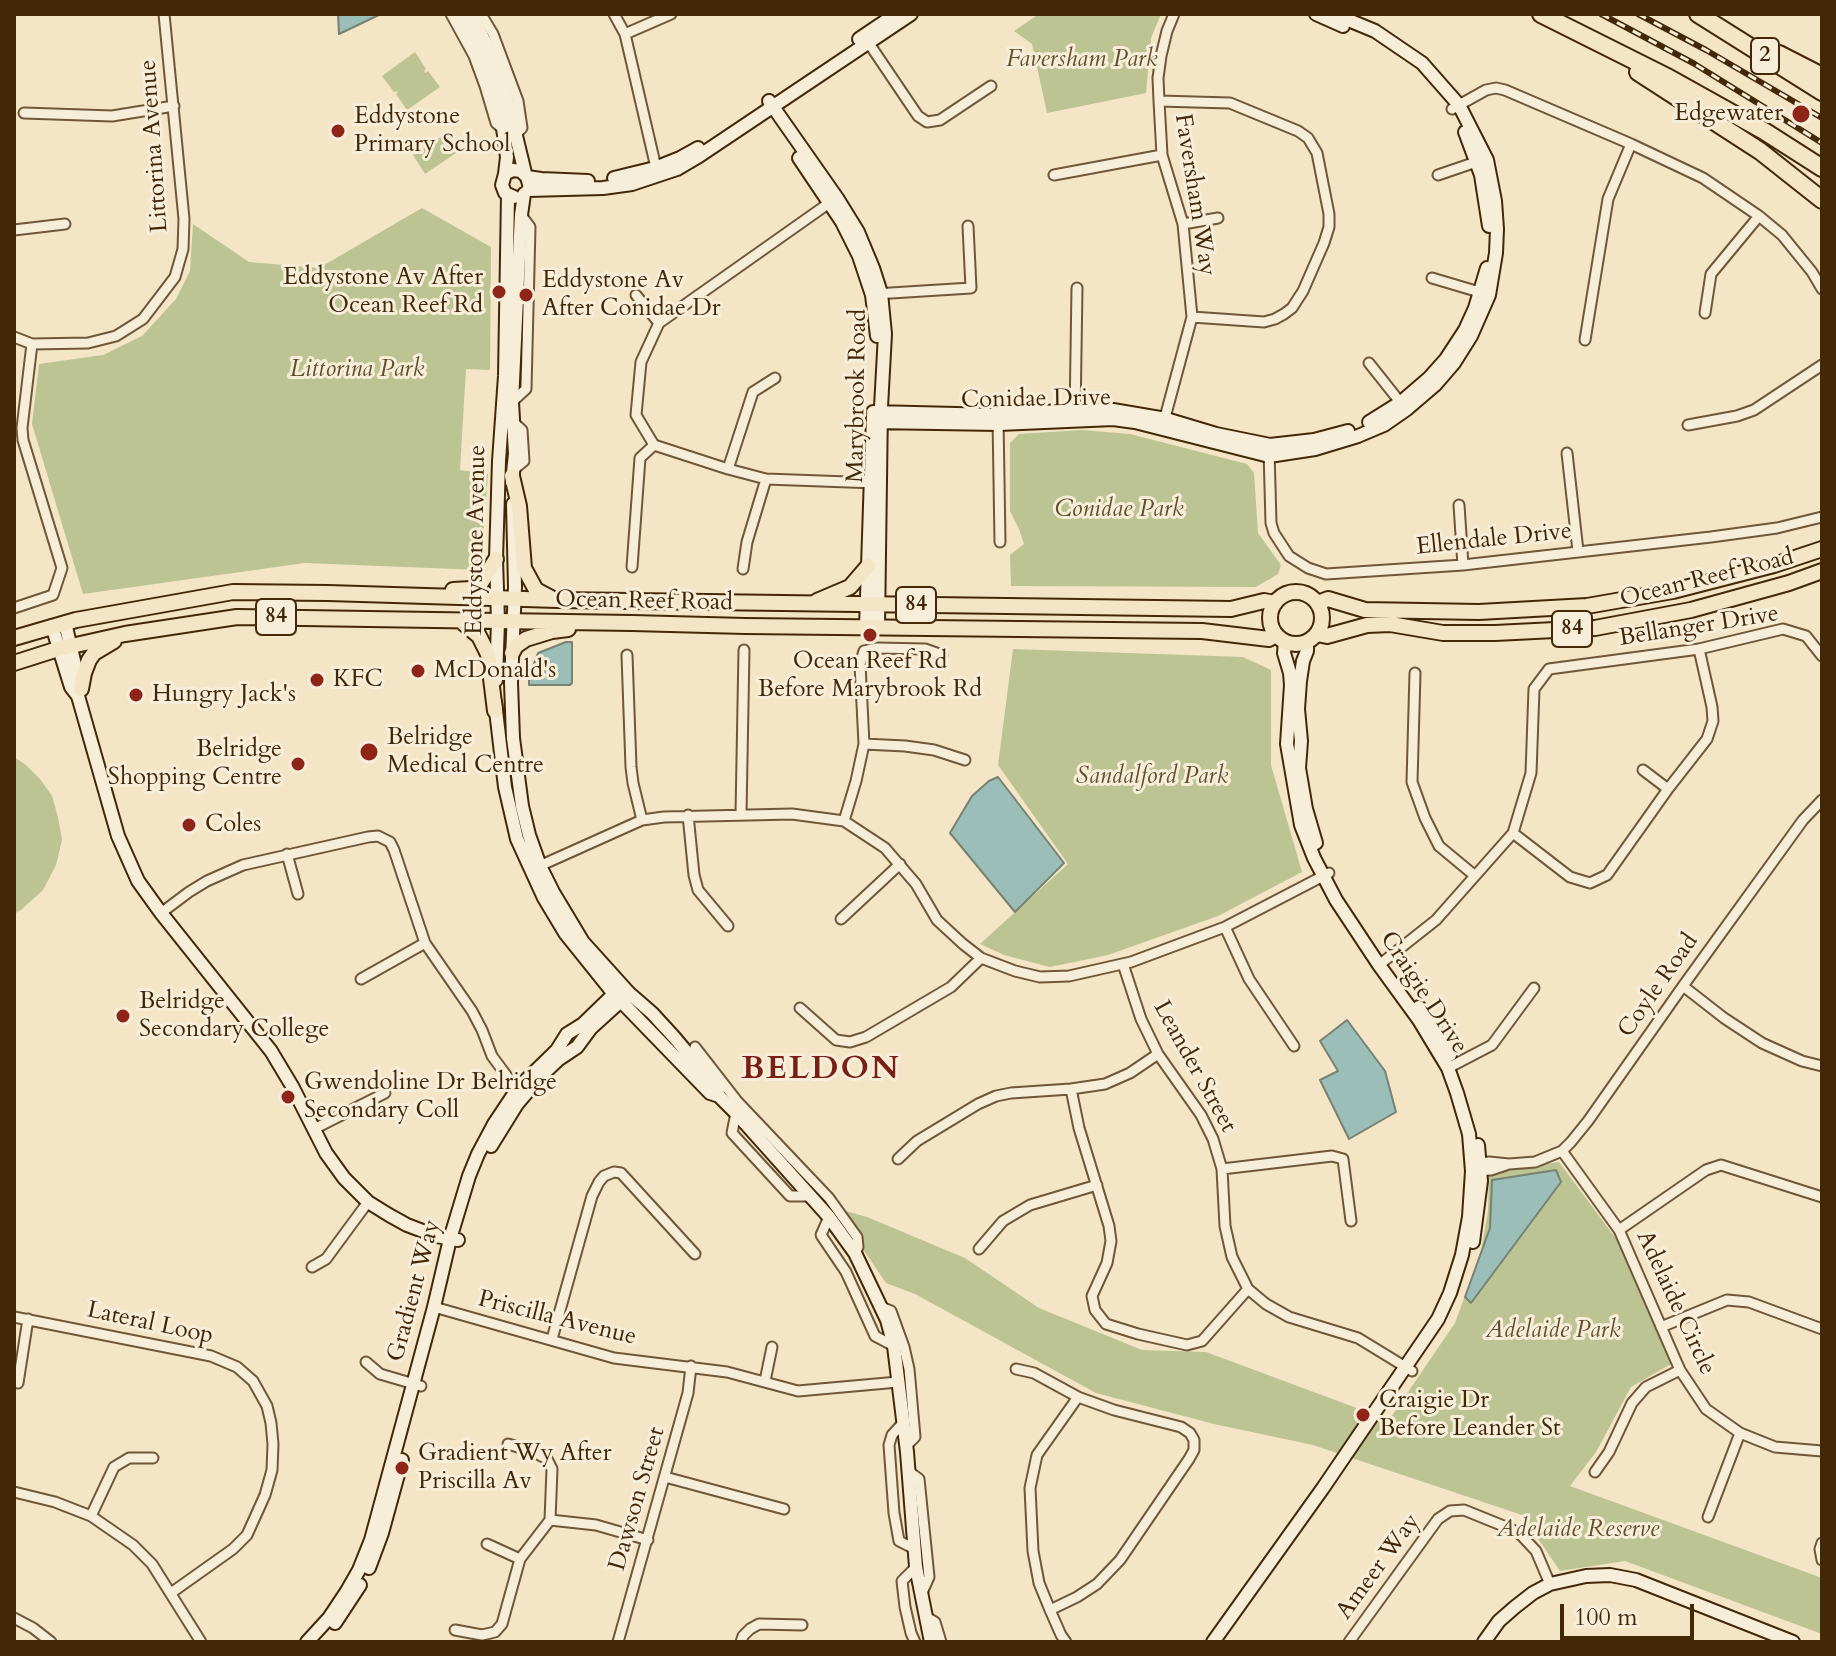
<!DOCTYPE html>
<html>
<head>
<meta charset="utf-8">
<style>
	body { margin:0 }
	#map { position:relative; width:1836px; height:1656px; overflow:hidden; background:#f3e5c6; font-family:Cardo,serif }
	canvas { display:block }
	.frame { position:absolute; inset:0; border:16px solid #432808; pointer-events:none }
	.scale { position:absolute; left:1560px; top:1604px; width:134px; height:36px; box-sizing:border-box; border:4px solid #432808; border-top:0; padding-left:10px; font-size:24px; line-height:28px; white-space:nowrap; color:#432808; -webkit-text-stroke:6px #f7eeda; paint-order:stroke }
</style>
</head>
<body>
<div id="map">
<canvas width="1836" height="1656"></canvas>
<div class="frame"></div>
<div class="scale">100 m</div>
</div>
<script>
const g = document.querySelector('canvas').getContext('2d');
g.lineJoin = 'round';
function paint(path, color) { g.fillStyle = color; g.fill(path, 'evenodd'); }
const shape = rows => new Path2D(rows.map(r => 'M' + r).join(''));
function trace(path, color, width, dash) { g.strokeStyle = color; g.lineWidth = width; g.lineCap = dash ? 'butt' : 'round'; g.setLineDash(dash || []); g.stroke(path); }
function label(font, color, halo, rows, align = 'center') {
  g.font = font + ' Cardo,serif'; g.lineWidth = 6; g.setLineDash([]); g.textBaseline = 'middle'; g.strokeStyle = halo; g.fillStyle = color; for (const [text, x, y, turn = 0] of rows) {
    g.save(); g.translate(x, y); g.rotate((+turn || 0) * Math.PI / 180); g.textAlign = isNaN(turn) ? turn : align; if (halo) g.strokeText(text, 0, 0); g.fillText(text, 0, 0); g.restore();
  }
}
paint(shape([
	[1035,14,1161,14,1151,38,1146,93,1047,113,1032,44,1014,31,1036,16],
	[415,52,426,69,424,71,425,73,428,71,440,87,407,110,396,94,398,92,397,91,394,92,382,76],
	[450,131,462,149,425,174,413,155],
	[422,208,491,247,490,370,466,369,460,470,488,474,480,570,305,563,83,594,32,424,39,364,103,355,142,336,176,299,190,271,193,224,249,262,319,268],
	[1082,430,1130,434,1247,464,1254,473,1258,533,1281,565,1278,574,1256,587,1011,586,1010,555,1024,544,1019,529,1010,511,1010,443,1019,434],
	[1013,649,1243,657,1271,670,1271,765,1302,872,1218,916,1108,955,1050,967,1004,955,980,944,1068,864,998,765],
	[14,757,26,765,40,779,52,796,58,817,62,840,56,865,43,890,21,910,14,914],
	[1559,1162,1617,1240,1671,1364,1631,1387,1596,1452,1570,1486,1822,1578,1822,1634,1625,1561,1560,1571,1522,1515,1313,1445,1214,1424,1096,1393,915,1294,886,1283,835,1208,867,1217,965,1258,1039,1308,1142,1350,1206,1352,1389,1420,1455,1323,1481,1252,1488,1211,1489,1172]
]), '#bcc494');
const water = shape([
	[338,14,381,14,339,34,338,14],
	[566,642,572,642,572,683,570,685,529,685,529,677,538,653,566,642],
	[998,777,1064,863,1015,912,950,833,972,796,989,781,998,777],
	[1347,1020,1385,1071,1396,1112,1349,1139,1320,1080,1338,1071,1320,1041,1347,1020],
	[1556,1170,1561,1182,1471,1303,1465,1297,1490,1228,1492,1180,1556,1170]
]);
paint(water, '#9cbeb9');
trace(water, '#788272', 2);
const street = shape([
	[451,14,474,56,485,86,496,123,503,129],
	[481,14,493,34,518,101,522,128,514,136],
	[614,14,625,34,657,172],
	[625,34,671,14],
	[866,39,918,116,927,122,940,120,991,86],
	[1159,101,1230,103,1298,131,1308,138,1317,153,1329,214,1329,227,1324,243,1303,291,1292,308,1284,314,1275,319,1264,322,1192,317],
	[1452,109,1486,90,1496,88,1505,90,1631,144,1703,178,1759,216,1782,235,1812,272,1822,289],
	[24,113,112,116,174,106],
	[1054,175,1162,155],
	[1438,175,1479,161],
	[832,201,659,323,641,362,636,415,654,445,728,469,766,479,876,483],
	[1183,224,1218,218],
	[14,230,65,224],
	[1432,278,1486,294],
	[875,294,971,288,968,226],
	[636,295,659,323],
	[1705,313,1711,274,1759,216],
	[14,337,32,344,88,343,116,336,143,319,175,277,183,249,184,219,164,14],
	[1585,340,1608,199,1631,144],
	[1369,363,1404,407],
	[512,402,526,389,530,227,521,215],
	[1075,416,1077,288],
	[998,418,1000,542],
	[512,421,522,430,524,461,513,470],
	[1163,425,1192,317,1183,224,1162,155,1159,101,1158,78,1161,56,1167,31,1174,14],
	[1688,425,1737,416,1754,410,1822,365],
	[1269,450,1271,523,1274,533,1289,556,1308,568,1326,574,1463,565,1711,537,1777,528,1822,517],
	[1567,453,1578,551],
	[728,469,753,392,775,378],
	[1459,505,1463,565],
	[632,567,640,458,654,445],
	[743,569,747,542,766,479],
	[14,608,53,595,62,568,23,440,22,428,32,344],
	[627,655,631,767,633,783,642,820],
	[1415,673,1412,782,1425,818,1439,846,1474,875],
	[864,744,905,746,934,750,965,760],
	[1643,770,1668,789],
	[741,814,744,650],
	[688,815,694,875,698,890,728,926],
	[844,821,856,781,864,744,860,664,864,651,877,648,925,649,942,655],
	[1513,833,1570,877,1590,883,1607,875,1668,789,1707,739,1713,721,1712,707,1699,649],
	[287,854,298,894],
	[535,868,642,820,664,817,792,814,844,821,885,848,916,884,937,920,963,944,981,958,1015,971,1040,977,1069,976,1131,962,1225,927,1329,873],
	[161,913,189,892,207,881,243,865,368,837,378,836,390,842,394,850,425,943,472,1011,482,1030,492,1056,509,1079,522,1091],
	[841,919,900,864],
	[1225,927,1249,979,1294,1046],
	[1123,964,1141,1019,1158,1054,1201,1115,1213,1139,1222,1169,1225,1226,1232,1257,1248,1289,1266,1304,1289,1317,1358,1338,1412,1371],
	[1379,965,1436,920,1513,833,1531,773,1534,689,1549,669,1699,649,1783,629,1806,636,1822,656],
	[361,979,425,943],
	[1683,986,1724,1018,1762,1043,1802,1061,1822,1066],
	[800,1008,836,1040,850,1042,866,1037,951,987,981,958],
	[695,1047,737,1101,829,1198,857,1237,858,1247,855,1253],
	[1158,1054,1130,1073,1105,1084,1071,1089,1079,1128,1109,1226,1111,1241,1107,1263,1092,1296,1095,1310,1106,1324,1138,1334,1187,1345,1202,1341,1248,1289],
	[1448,1068,1492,1045,1534,988],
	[736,1113,732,1133,790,1196,811,1196],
	[314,1129,385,1093],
	[1562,1151,1619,1230,1680,1370,1706,1409,1740,1433,1775,1447,1822,1451],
	[898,1159,917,1141,978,1104,996,1096,1011,1093,1071,1089],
	[1473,1164,1489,1162,1509,1164,1535,1162,1562,1151,1571,1142,1588,1121,1683,986,1803,820,1822,800],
	[1222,1169,1332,1156,1343,1159,1351,1221],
	[1474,1171,1491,1170,1506,1165],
	[829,1217,821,1235,846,1272,875,1336,894,1346],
	[1619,1230,1706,1170,1721,1165,1822,1197],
	[979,1249,1003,1221,1030,1205,1097,1185],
	[312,1267,326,1259,368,1202],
	[434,1307,614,1358,727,1372,798,1391,898,1382],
	[881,1307,891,1311,904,1347,909,1369,915,1437,906,1446],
	[14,1317,211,1356,237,1367,253,1381,267,1406,271,1423,273,1444,272,1470,265,1495,247,1535,233,1549,171,1593],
	[1661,1327,1727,1300,1749,1302,1822,1329],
	[552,1339,592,1196,599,1182,604,1176,614,1172,621,1173,695,1254],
	[366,1362,380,1374,421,1386],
	[1016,1369,1034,1373,1078,1397],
	[765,1381,772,1347],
	[18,1383,28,1319],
	[903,1423,892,1435,889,1445,894,1513,899,1541,915,1549],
	[508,1444,534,1452,547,1459,552,1469,550,1520],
	[908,1471,919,1479,929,1577,921,1595],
	[1595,1472,1609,1452,1632,1403,1646,1387,1680,1370],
	[665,1477,784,1509],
	[14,1492,55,1502,91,1516,133,1545,152,1564,201,1642],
	[91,1516,114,1467,129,1458,153,1458],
	[1708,1517,1740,1433],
	[1822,1543,1820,1549,1822,1560],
	[487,1544,520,1559],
	[1050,1610,1077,1597,1097,1584,1120,1560,1189,1459,1194,1450,1194,1440,1190,1433,1181,1427,1114,1410,1078,1397,1037,1455,1030,1488,1033,1551,1039,1583,1050,1610,1061,1635,1066,1642],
	[925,1616,935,1622,941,1642],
	[14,1618,33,1628,51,1642],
	[455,1630,482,1635,495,1632,502,1624,520,1559,550,1520,596,1525,648,1540],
	[618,1642,688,1393,691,1366],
	[741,1642,743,1636,750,1629,759,1624,802,1625],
	[915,1642,911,1633,905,1607,902,1581,916,1567],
	[1349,1642,1438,1519,1450,1511,1464,1510,1511,1529,1521,1535,1536,1551,1550,1584]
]);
const secondary = shape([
	[461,14,483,56,500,107,507,157,505,174,502,185,505,193,514,197],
	[471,14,490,52,508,103,525,173],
	[1316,14,1343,26],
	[859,39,896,14],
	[769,101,837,198,858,232,873,268,881,293,885,334,881,407,878,627],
	[1465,132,1481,175,1489,226],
	[799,158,842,222,859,256,872,295,877,336],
	[505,174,513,170,521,171,527,177,529,184],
	[527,177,541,179,588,181],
	[614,178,655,168,680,158,698,148],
	[528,190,603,188,632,184,677,169,699,156,911,14],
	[873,412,998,415,1075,410,1113,410,1166,419,1216,434,1270,445,1314,440,1348,431],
	[873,422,999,424,1113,419,1135,422,1269,456,1315,449,1358,436,1384,425,1407,409,1435,385,1454,363,1471,336,1489,295,1496,253,1497,229,1495,201,1487,160,1459,105,1422,63,1375,31,1334,14],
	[1369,422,1401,402,1429,378,1446,359,1465,330,1475,308,1487,268],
	[512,482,515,454,512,402,521,215,524,194],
	[513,504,515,587,511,683,513,738,522,806,529,835,540,866,553,892,583,942,629,993,652,1013,674,1037,716,1087,719,1096],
	[65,623,80,686],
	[52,626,71,687,78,696,118,836,138,881,161,913,271,1051,292,1086,326,1153,344,1178,368,1202,389,1215,407,1225,436,1236,458,1240],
	[866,627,873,415],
	[1307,642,1307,651,1303,661,1300,681,1298,709,1301,741,1299,768,1306,809,1316,843],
	[496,680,498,621,496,559,499,461,505,376,508,195],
	[495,702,505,787,517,839,544,898,565,933,614,994,710,1093,719,1096,736,1113,829,1217,855,1253,887,1320,894,1346,907,1452,916,1567,931,1642],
	[1419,1007,1443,1041,1450,1055],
	[491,1146,517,1104,539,1078,559,1059,577,1047,591,1028,624,998],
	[1473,1242,1481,1181,1478,1145],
	[369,1568,382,1533,402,1460],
	[335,1623,360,1585],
	[307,1642,329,1618,347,1591,359,1570,371,1540,434,1307,450,1239,469,1176,478,1154,494,1124,518,1088,557,1050,567,1034,583,1024,618,990],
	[1213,1642,1323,1488,1438,1319,1450,1293,1462,1255,1469,1217,1472,1171,1469,1134,1457,1093,1448,1068,1419,1020,1379,965,1336,900,1314,858,1301,825,1287,744,1291,685,1290,673,1284,653,1285,642],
	[1484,1642,1499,1621,1515,1607,1533,1593,1550,1584,1586,1576,1610,1575,1636,1580,1793,1642]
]);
const primary = shape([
	[512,476,519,506,524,568,536,590,553,599],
	[453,590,471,589,481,583,496,559],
	'1270 618a26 26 0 1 1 52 0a26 26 0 1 1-52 0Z',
	[817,601,850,587,868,566],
	[1318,603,1328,599,1365,610,1479,612,1587,606,1673,591,1774,565,1822,549],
	[461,621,479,636,488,654,495,711],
	[1317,634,1327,636,1367,625,1390,624,1443,633,1495,633,1595,628,1691,610,1789,583,1822,571],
	[14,638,76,620,233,592,328,593,557,600,1231,609,1264,601,1275,603],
	[512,653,516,646,526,639,552,631,568,629],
	[14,663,58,649,125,634,237,617,632,623,745,626,1202,631,1269,639,1276,635],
	[81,689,84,673,89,660,94,653,114,641]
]);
const highway = shape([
	[1541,14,1669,78,1764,131,1822,168],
	[1698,14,1822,92],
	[1779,54,1822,76],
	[1638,72,1760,151,1822,200]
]);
trace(street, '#6f5738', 13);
trace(secondary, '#432808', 16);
trace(primary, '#432808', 18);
trace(highway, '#432808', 20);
trace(street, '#f7eeda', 9);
trace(secondary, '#f7eeda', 12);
trace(primary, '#f3e5c6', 14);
trace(highway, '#f3e5c6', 16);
const rail = shape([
	[1601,14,1693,63,1822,143],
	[1638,14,1706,50,1822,118]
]);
trace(rail, '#432808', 6);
trace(rail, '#f7eeda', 3, [9]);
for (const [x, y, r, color] of [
	[1801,114,10,"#8f2418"],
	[338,131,8,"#8f2418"],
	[499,292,8,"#8f2418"],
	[526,295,8,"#8f2418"],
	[870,635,8,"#8f2418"],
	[418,671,8,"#8f2418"],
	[317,680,8,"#8f2418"],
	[136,695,8,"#8f2418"],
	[369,752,10,"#8f2418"],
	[298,764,8,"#8f2418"],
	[189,825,8,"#8f2418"],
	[123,1016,8,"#8f2418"],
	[288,1097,8,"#8f2418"],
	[1363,1415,8,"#8f2418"],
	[402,1468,8,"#8f2418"]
]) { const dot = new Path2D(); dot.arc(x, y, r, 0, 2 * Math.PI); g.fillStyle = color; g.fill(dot); trace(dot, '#f7eeda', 3); }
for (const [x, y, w] of [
	[1765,56,28],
	[916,605,40],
	[276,617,40],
	[1572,629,40]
]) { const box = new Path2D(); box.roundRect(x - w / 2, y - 18, w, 36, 6); g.fillStyle = '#f7eeda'; g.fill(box); trace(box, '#432808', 2); }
label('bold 22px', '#432808', null, [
	["2",1765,56],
	["84",916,605],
	["84",276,617],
	["84",1572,629]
]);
label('italic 24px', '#614f2b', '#f7eeda', [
	["Faversham Park",1082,60],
	["Littorina Park",357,370],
	["Conidae Park",1119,510],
	["Sandalford Park",1152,777],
	["Adelaide Park",1553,1331],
	["Adelaide Reserve",1578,1530]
]);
label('24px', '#432808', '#f7eeda', [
	["Edgewater",1783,114,"right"],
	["Eddystone",354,117],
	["Primary School",354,145],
	["Eddystone Av After",483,278,"right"],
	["Ocean Reef Rd",483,306,"right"],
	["Eddystone Av",542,281],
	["After Conidae Dr",542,309],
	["Ocean Reef Rd",870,662,"center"],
	["Before Marybrook Rd",870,690,"center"],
	["McDonald's",434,671],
	["KFC",333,680],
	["Hungry Jack's",152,695],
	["Belridge",387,738],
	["Medical Centre",387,766],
	["Belridge",282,750,"right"],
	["Shopping Centre",282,778,"right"],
	["Coles",205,825],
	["Belridge",139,1002],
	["Secondary College",139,1030],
	["Gwendoline Dr Belridge",304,1083],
	["Secondary Coll",304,1111],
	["Craigie Dr",1379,1401],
	["Before Leander St",1379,1429],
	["Gradient Wy After",418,1454],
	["Priscilla Av",418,1482]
], 'left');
label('24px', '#432808', '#f7eeda', [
	["Littorina Avenue",155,146,-94],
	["Faversham Way",1194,195,81],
	["Marybrook Road",858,396,-89],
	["Conidae Drive",1036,400,-1],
	["Eddystone Avenue",477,540,-89],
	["Ellendale Drive",1494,540,-6],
	["Ocean Reef Road",1707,579,-14],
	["Ocean Reef Road",644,602,1],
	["Bellanger Drive",1699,627,-9],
	["Coyle Road",1659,986,-55],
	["Craigie Drive",1423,993,57],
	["Leander Street",1194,1067,61],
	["Gradient Way",415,1291,-75],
	["Adelaide Circle",1675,1303,65],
	["Priscilla Avenue",557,1319,14],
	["Lateral Loop",150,1324,12],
	["Dawson Street",638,1499,-74],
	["Ameer Way",1379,1567,-54]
]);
g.letterSpacing = '2px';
label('bold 32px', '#7a1f14', '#f7eeda', [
	["BELDON",821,1071]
]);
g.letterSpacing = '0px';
</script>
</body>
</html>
